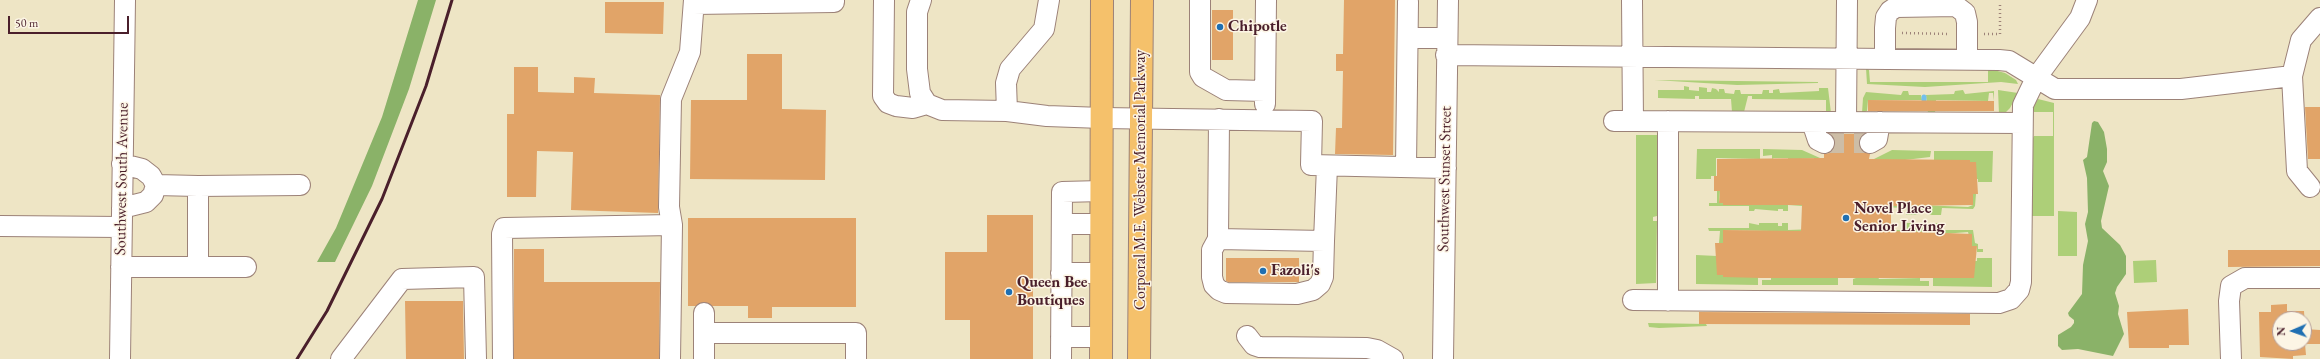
<!DOCTYPE html>
<html>
<head>
<meta charset="utf-8">
<style>
	body { margin:0 }
	#map { position:relative; width:2320px; height:359px; overflow:hidden; background:#eee5c5; font-family:"EB Garamond",serif }
	canvas { display:block }
	.north { position:absolute; left:2272px; top:311px; width:40px; height:40px; box-sizing:border-box; background:#fcf5e5; border:1px solid #b59f9b; border-radius:50%; rotate:268deg; font-size:11px; font-weight:700; line-height:16px; text-align:center; color:#4a1f2b }
	.north::after { content:''; display:block; margin:auto; width:14px; height:18px; background:#1f6fb2; clip-path:polygon(50% 0,100% 100%,50% 72%,0 100%) }
	.scale { position:absolute; left:8px; top:16px; width:121px; height:18px; box-sizing:border-box; border:2px solid #4a1f2b; border-top:0; padding-left:5px; font-size:12px; line-height:14px; white-space:nowrap; color:#4a1f2b; -webkit-text-stroke:3px #fcf5e5; paint-order:stroke }
</style>
</head>
<body>
<div id="map">
<canvas width="2320" height="359"></canvas>
<div class="north">N</div>
<div class="scale">50 m</div>
</div>
<script>
const g = document.querySelector('canvas').getContext('2d');
g.lineJoin = 'round';
function paint(path, color) { g.fillStyle = color; g.fill(path, 'evenodd'); }
const shape = rows => new Path2D(rows.map(r => 'M' + r).join(''));
function trace(path, color, width, dash) { g.strokeStyle = color; g.lineWidth = width; g.lineCap = dash ? 'butt' : 'round'; g.setLineDash(dash || []); g.stroke(path); }
function label(font, color, halo, rows, align = 'center') {
  g.font = font + ' "EB Garamond",serif'; g.lineWidth = 3; g.setLineDash([]); g.textBaseline = 'middle'; g.strokeStyle = halo; g.fillStyle = color; for (const [text, x, y, turn = 0] of rows) {
    g.save(); g.translate(x, y); g.rotate((+turn || 0) * Math.PI / 180); g.textAlign = isNaN(turn) ? turn : align; if (halo) g.strokeText(text, 0, 0); g.fillText(text, 0, 0); g.restore();
  }
}
paint(shape([
	[1866,68,1869,70,1870,82,1988,82,1988,70,1990,69,2005,73,2016,80,2018,84,2001,82,1925,87,1867,84],
	[1654,80,1818,82,1818,83,1737,85],
	[1684,86,1689,87,1689,90,1699,91,1699,87,1707,88,1707,92,1711,92,1712,88,1716,89,1719,92,1719,89,1724,89,1725,93,1734,94,1735,90,1740,90,1741,94,1762,94,1763,90,1769,90,1769,93,1773,93,1773,90,1779,89,1780,93,1819,91,1819,88,1828,88,1831,113,1826,111,1826,100,1752,99,1752,96,1748,96,1744,112,1732,112,1731,99,1699,99,1699,96,1695,96,1695,99,1658,98,1658,90,1684,90],
	[1963,90,1965,94,1994,91,1994,101,1993,93,1989,93,1988,101,1936,100,1935,113,1928,113,1926,95,1954,94,1955,91],
	[1998,90,2018,93,2010,108,2005,113,1999,114],
	[1903,91,1908,91,1909,95,1921,95,1922,100,1868,100,1867,111,1862,113,1863,98,1866,92,1901,95],
	[2038,99,2054,103,2054,216,2031,216,2032,140,2034,136,2053,136,2053,112,2034,112,2032,110],
	[1636,135,1657,135,1657,216,1653,217,1653,221,1657,221,1656,283,1636,284],
	[1697,149,1760,149,1760,159,1716,158,1716,176,1711,176,1711,179,1696,179],
	[1763,149,1802,150,1820,158,1814,160,1814,158,1788,160,1788,158,1774,158,1772,159,1772,155,1763,156],
	[1892,150,1931,151,1930,157,1905,160,1872,160],
	[1934,151,1993,151,1992,182,1978,182,1978,179,1976,179,1976,162,1970,162,1969,160,1934,161],
	[1717,191,1720,191,1719,203,1814,205,1817,207,1788,205,1788,211,1783,211,1783,209,1778,209,1778,211,1755,209,1754,211,1749,211,1749,206,1709,206,1709,203,1717,203],
	[1973,193,1976,194,1975,206,1973,209,1942,208,1941,215,1932,215,1922,212,1916,215,1906,215,1906,208,1880,207,1880,206,1920,205,1968,207,1973,205],
	[2058,211,2077,212,2077,256,2058,256],
	[1749,223,1759,225,1759,223,1778,223,1778,226,1782,226,1782,223,1788,223,1788,230,1816,229,1816,232,1724,230,1723,243,1719,243,1720,231,1709,231,1708,228,1749,228],
	[1906,223,1916,223,1923,226,1932,223,1941,223,1942,230,1973,230,1975,243,1978,244,1978,249,1983,249,1983,252,1977,252,1977,246,1972,246,1968,232,1943,234,1943,232,1903,233,1880,230,1905,230],
	[1696,255,1717,256,1717,275,1723,275,1724,277,1758,276,1758,285,1696,284],
	[1977,258,1992,258,1992,287,1933,286,1933,278,1974,278,1974,261,1977,261],
	[2156,260,2157,282,2134,283,2133,261],
	[1771,276,1827,277,1838,278,1838,285,1762,285,1762,280,1771,280],
	[1859,277,1878,277,1879,279,1920,278,1920,281,1929,281,1929,286,1853,285,1853,279],
	[1648,323,1706,324,1707,326,1659,328,1649,327]
]), '#adcf78');
paint(shape([
	[418,0,436,0,409,89,372,186,335,262,317,262,336,228,382,117],
	[2094,121,2098,122,2104,132,2107,149,2107,162,2103,171,2109,186,2101,221,2102,228,2120,245,2126,256,2126,274,2117,287,2115,293,2119,306,2118,314,2124,334,2113,356,2078,349,2062,350,2058,346,2058,335,2071,327,2074,323,2074,320,2069,316,2068,313,2082,294,2083,265,2088,241,2085,224,2088,212,2087,178,2083,160,2087,157,2092,123]
]), '#8ab268');
trace(shape([
	[1924,100,1924,97]
]), '#72c0ec', 5);
paint(shape([
	[1344,0,1395,0,1393,155,1335,154,1336,128,1342,128,1343,71,1336,71,1336,54,1343,54],
	[605,2,664,2,663,34,605,33],
	[1212,10,1233,10,1233,60,1212,60],
	[747,54,782,54,782,109,826,110,825,180,690,179,691,100,747,100],
	[514,67,538,67,538,92,574,93,574,77,595,78,594,93,660,95,658,213,571,210,573,152,537,151,536,197,507,197,507,114,514,114],
	[1868,100,1994,101,1994,111,1868,111],
	[2305,107,2320,107,2320,159,2308,159],
	[1830,134,1864,134,1859,143,1860,149,1870,154,1869,159,1970,160,1970,162,1976,162,1978,194,1973,194,1973,205,1891,206,1891,231,1972,234,1972,246,1977,246,1974,278,1761,278,1723,277,1723,275,1717,275,1715,243,1723,243,1723,230,1801,231,1802,205,1723,205,1723,203,1719,203,1720,191,1714,191,1714,176,1717,176,1717,159,1824,158,1824,154,1830,153,1834,148,1835,142],
	[987,215,1033,215,1033,359,970,359,970,320,945,320,945,252,987,252],
	[688,218,856,218,856,307,772,307,772,318,748,318,748,306,712,306,704,302,696,306,688,306],
	[514,249,544,249,544,282,660,282,659,359,514,359],
	[2228,250,2320,250,2320,266,2228,267],
	[1226,258,1299,258,1299,282,1228,282,1226,281],
	[405,301,463,301,464,359,406,359],
	[2287,304,2287,311,2304,311,2305,329,2320,330,2320,344,2305,344,2306,355,2293,356,2293,359,2260,357,2259,312,2271,312,2271,305],
	[2280,319,2304,319,2304,343,2280,343],
	[2188,309,2189,345,2169,345,2169,348,2129,348,2127,312],
	[1699,312,1970,314,1970,325,1699,324]
]), '#e1a468');
trace(shape([
	[1824,143,1870,143]
]), '#cdbda6', 20, [20, 10]);
const minor = shape([
	[884,0,883,96,888,103,896,106,913,108,927,104],
	[921,0,917,12,917,69,920,93,927,104,942,110,1007,111],
	[1049,0,1044,29,1010,69,1006,83,1007,111,1047,116,1102,118,1312,121,1311,165,1446,168],
	[1200,0,1200,72,1203,77,1226,90,1265,91],
	[1632,0,1633,121,2022,123],
	[694,4,834,2,834,0],
	[1408,38,1447,38],
	[1446,55,1999,60,2009,61,2055,89,2181,89,2292,76],
	[1885,58,1885,28,1886,17,1890,11,1896,7,1956,6,1965,13,1967,22,1967,59],
	[1265,104,1266,0],
	[1219,119,1218,239,1324,241,1327,166],
	[1614,121,1633,121],
	[1812,122,1818,140,1824,143],
	[1846,122,1847,0],
	[1870,143,1877,139,1880,122],
	[1406,167,1408,2],
	[156,185,198,186,198,267],
	[198,186,300,185],
	[2310,187,2297,171,2292,76,2301,40,2320,18],
	[122,208,146,202,153,195,156,185,151,176,142,169,122,164],
	[1062,224,1102,224],
	[0,226,121,227],
	[1218,239,1212,250,1212,277,1214,285,1219,290,1226,293,1297,294,1313,290,1320,284,1323,277,1324,241],
	[121,267,246,267],
	[1061,273,1101,273],
	[1633,300,1999,303,2011,299,2019,290,2021,282,2023,105,2036,78,2080,18,2087,0],
	[1668,301,1668,121],
	[704,313,704,359],
	[704,333,856,333,856,359],
	[1247,336,1254,345,1260,347,1367,348,1377,350,1393,359],
	[1061,337,1101,337],
	[120,359,125,0],
	[341,359,402,279,474,277,476,359],
	[503,359,502,234,504,228,672,225],
	[670,359,672,225,669,207,671,99,690,52,694,0],
	[1061,359,1062,192,1102,191],
	[1443,359,1448,0],
	[2231,359,2229,301,2231,286,2245,278,2320,278]
]);
const major = shape([
	[1101,359,1102,0],
	[1139,359,1142,0]
]);
trace(minor, '#9c8278', 22);
trace(major, '#9c8278', 24);
trace(shape([
	[1902,33,1949,34],
	[1984,34,2000,34,2000,2]
]), '#9c8278', 2.5, [1, 3]);
trace(minor, '#fff', 20);
trace(major, '#f5c16b', 22);
trace(shape([
	[297,359,327,311,382,199,426,86,452,0]
]), '#4a1f2b', 3);
for (const [x, y, r, color] of [
	[1220,27,4,"#1f6fb2"],
	[1846,218,4,"#1f6fb2"],
	[1263,271,4,"#1f6fb2"],
	[1009,292,4,"#1f6fb2"]
]) { const dot = new Path2D(); dot.arc(x, y, r, 0, 2 * Math.PI); g.fillStyle = color; g.fill(dot); trace(dot, '#fcf5e5', 1.5); }
label('bold 16px', '#4a1f2b', '#fcf5e5', [
	["Chipotle",1228,27],
	["Novel Place",1854,209],
	["Senior Living",1854,227],
	["Fazoli's",1271,271],
	["Queen Bee",1017,283],
	["Boutiques",1017,301]
], 'left');
label('16px', '#4a1f2b', '#fcf5e5', [
	["Southwest South Avenue",122,179,-89],
	["Southwest Sunset Street",1445,179,-89],
	["Corporal M.E. Webster Memorial Parkway",1141,180,-90]
]);
</script>
</body>
</html>
